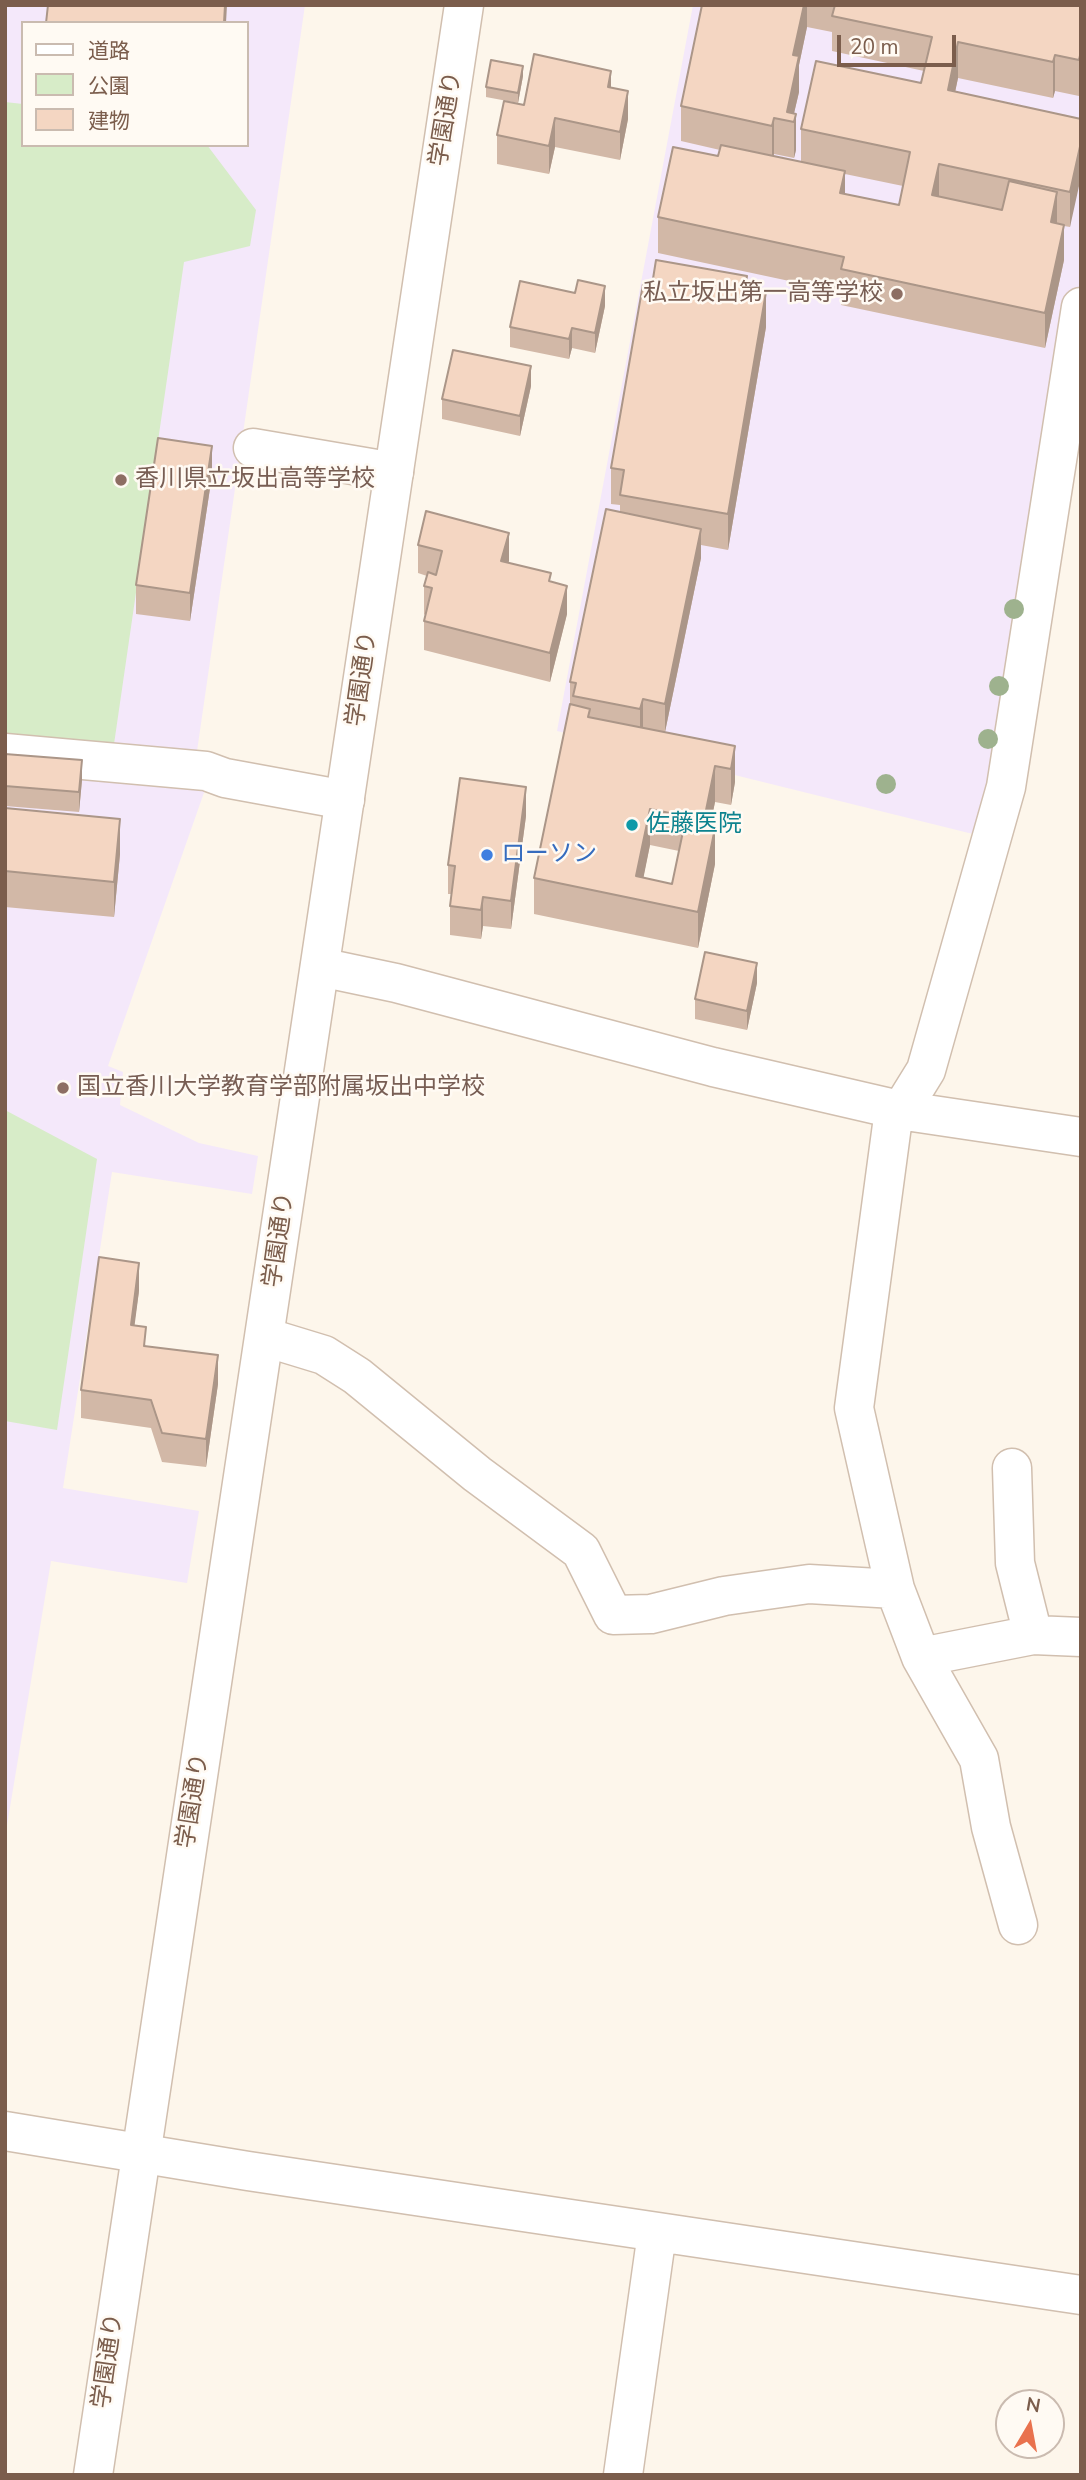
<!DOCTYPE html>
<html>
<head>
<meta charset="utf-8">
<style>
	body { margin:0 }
	#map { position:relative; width:1086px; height:2480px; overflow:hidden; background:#fdf6eb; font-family:"Nunito Sans","Noto Sans JP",sans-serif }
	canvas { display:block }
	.frame { position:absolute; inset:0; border:7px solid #7b5d4c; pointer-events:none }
	.legend { position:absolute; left:21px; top:21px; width:228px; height:126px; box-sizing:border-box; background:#fffaf3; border:2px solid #cabbb0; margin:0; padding:9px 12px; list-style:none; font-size:21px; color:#7b5d4c }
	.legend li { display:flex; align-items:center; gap:14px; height:35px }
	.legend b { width:35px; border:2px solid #cabbb0 }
	.north { position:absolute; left:995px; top:2389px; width:70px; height:70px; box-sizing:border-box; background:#fffaf3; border:2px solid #cabbb0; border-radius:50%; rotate:10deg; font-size:19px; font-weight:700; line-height:28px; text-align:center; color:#7b5d4c }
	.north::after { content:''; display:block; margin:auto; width:24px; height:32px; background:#e9724e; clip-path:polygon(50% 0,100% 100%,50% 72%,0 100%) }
	.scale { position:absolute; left:837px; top:35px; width:119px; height:32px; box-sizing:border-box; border:4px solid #7b5d4c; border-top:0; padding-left:9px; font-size:21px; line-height:24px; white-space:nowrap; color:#7b5d4c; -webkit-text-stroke:5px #fffaf3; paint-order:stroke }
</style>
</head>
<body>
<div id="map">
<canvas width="1086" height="2480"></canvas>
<div class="frame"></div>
<ul class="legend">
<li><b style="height:9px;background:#fff"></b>道路</li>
<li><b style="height:19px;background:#d7ecc8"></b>公園</li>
<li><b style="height:19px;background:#f4d6c2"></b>建物</li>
</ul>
<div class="north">N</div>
<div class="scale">20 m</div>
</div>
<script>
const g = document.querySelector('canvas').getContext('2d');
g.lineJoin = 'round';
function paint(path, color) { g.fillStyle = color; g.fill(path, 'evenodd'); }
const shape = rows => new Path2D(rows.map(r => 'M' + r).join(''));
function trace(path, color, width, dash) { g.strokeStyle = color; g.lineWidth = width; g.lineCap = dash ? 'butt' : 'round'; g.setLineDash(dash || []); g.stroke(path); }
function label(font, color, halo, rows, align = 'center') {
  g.font = font + ' "Nunito Sans","Noto Sans JP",sans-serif'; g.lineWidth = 5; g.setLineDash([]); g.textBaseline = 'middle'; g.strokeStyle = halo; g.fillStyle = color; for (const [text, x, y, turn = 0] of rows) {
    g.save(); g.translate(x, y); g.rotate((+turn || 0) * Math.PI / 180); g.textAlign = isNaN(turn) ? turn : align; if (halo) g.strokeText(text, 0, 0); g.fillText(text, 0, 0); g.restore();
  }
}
paint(shape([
	[5,5,305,5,196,758,5,742],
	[23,23,247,23,247,145,23,145],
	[693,5,1081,5,1081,272,1057,441,985,837,557,731],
	[5,767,207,784,108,1066,123,1072,120,1105,199,1143,258,1156,252,1194,112,1172,63,1488,199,1511,187,1583,51,1561,5,1837]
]), '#f4e8fa');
paint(shape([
	[5,102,23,104,23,145,207,145,256,210,250,246,184,262,113,751,5,742],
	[5,1110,97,1159,57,1430,5,1421]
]), '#d7ecc8');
const minor = shape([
	[253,448,394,472],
	[5,753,206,771,225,778,345,800],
	[320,967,396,983,713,1067,899,1110,1081,1137],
	[265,1337,324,1355,357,1376,477,1474,581,1551,613,1615,651,1614,724,1596,809,1584,895,1589],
	[1012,1468,1015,1563,1033,1635],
	[921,1657,1033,1635,1081,1637],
	[1018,1925,991,1827,979,1759,921,1657,895,1589,854,1408,892,1125,926,1070,1006,787,1081,307],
	[5,2131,248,2171,1081,2295],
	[623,2475,657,2233]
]);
const tertiary = shape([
	[93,2475,464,5]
]);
trace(minor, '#d1bfaf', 41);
trace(tertiary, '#d1bfaf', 41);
trace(minor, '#fff', 38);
trace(tertiary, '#fff', 38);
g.fillStyle = '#9eb28e';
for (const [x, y] of [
	[1014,609],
	[999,686],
	[988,739],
	[886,784]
]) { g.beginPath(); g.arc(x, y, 10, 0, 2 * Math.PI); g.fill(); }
paint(shape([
	[702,5,1081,5,1079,96,1055,91,1053,98,958,78,955,92,1081,119,1070,227,1064,226,1064,260,1045,348,841,305,841,292,658,253,658,217,718,156,720,150,681,141,681,106],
	[807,27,832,32,832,51,924,71,921,83,801,129,801,162,773,156,774,154,794,158,796,150,794,113,799,92,799,65],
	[845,174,903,186,899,205,845,194],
	[523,76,518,103,486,97,486,87],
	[611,87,628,119,620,160,555,147,549,174,497,164,497,135,524,105],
	[652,285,747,288,766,327,728,550,701,545,701,558,665,732,735,746,735,782,731,805,715,802,710,827,715,864,698,948,534,914,534,878,570,706,570,682,620,512,620,505,611,504,611,468],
	[650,845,679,851,672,884,643,878],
	[605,306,595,353,572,348,569,359,510,347,510,327],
	[531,386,520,436,442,419,442,399],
	[212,475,190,621,136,614,136,585],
	[418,545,508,562,551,582,567,614,550,682,424,650,424,621,425,615,424,614,424,586,427,576,418,573],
	[5,754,82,780,79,812,5,806],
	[5,808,120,854,114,917,5,907],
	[526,816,511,929,483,926,481,939,450,935,450,906,452,894,448,894,448,865],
	[757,983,747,1030,695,1019,695,999],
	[139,1291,134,1325,146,1346,218,1384,206,1467,162,1462,151,1428,81,1418,81,1390]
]), '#d2b8a7');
paint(shape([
	[225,5,227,5,226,23,224,23],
	[804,5,807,5,807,27,799,65,799,92,792,122,787,112,793,55],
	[958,42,958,78,948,126,948,90],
	[1081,51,1081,87,1079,96,1079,60],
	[1055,55,1055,91,1053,98,1053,62],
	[523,66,523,76,518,103,518,93],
	[611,71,611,99,608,87],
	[628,91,628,119,620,160,620,132],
	[796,114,796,150,794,158,794,122],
	[555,118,555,147,549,174,549,146],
	[774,118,774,154,772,162,772,126],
	[1081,142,1081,177,1070,227,1070,192],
	[939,164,939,200,932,195],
	[845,171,845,207,840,193],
	[1057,192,1057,228,1051,222],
	[1064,225,1064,260,1045,348,1045,313],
	[605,286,605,306,595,353,595,333],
	[766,292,766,327,728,550,728,514],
	[572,328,572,348,569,359,569,339],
	[531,366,531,386,520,436,520,416],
	[212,446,212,475,190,621,190,593],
	[701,529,701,558,665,732,665,704],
	[509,533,509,561,501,589,501,561],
	[567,586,567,614,550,682,550,653],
	[643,699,643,728,640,738,640,709],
	[735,746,735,782,731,805,731,769],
	[82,760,82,780,79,812,79,792],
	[715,766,715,802,704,856,704,820],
	[526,787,526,816,511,929,511,901],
	[650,809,650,845,639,900,636,876],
	[120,819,120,854,114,917,114,882],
	[715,828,715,864,698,948,698,912],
	[483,897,483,926,481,939,481,910],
	[757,963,757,983,747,1030,747,1011],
	[139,1263,139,1291,131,1353,131,1325],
	[218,1355,218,1384,206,1467,206,1439]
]), '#ab9688');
const building = shape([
	[48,5,225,5,224,23,46,23,48,5],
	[702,5,804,5,793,55,799,56,787,112,796,114,794,122,774,118,772,126,681,106,702,5],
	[835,5,1081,5,1081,51,1079,60,1055,55,1053,62,958,42,948,90,1081,119,1081,142,1070,192,939,164,932,195,1002,210,1009,181,1057,192,1051,222,1064,225,1045,313,841,269,844,257,658,217,673,147,718,156,721,145,845,171,840,193,899,205,910,152,801,129,816,61,921,83,932,37,832,16,835,5],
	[534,54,611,71,608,87,628,91,620,132,555,118,549,146,497,135,504,101,524,105,534,54],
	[491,60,523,66,518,93,486,87,491,60],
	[656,260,747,276,745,288,766,292,728,514,620,495,624,470,611,468,643,284,652,285,656,260],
	[578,280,605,286,595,333,572,328,569,339,510,327,520,281,575,293,578,280],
	[453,350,531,366,520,416,442,399,453,350],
	[158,438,212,446,190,593,136,585,158,438],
	[606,509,701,529,665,704,643,699,640,709,573,696,576,683,570,682,606,509],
	[426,511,509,533,501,561,551,573,549,581,567,586,550,653,424,621,432,588,424,586,428,572,436,575,442,551,418,545,426,511],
	[570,704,590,709,588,717,735,746,731,769,715,766,704,820,650,809,636,876,672,884,685,822,715,828,698,912,534,878,570,704],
	[5,754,82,760,79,792,5,786,5,754],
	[460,778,526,787,511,901,483,897,481,910,450,906,455,866,448,865,460,778],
	[5,808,120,819,114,882,5,871,5,808],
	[705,952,757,963,747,1011,695,999,705,952],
	[99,1257,139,1263,131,1325,146,1327,144,1346,218,1355,206,1439,162,1433,151,1400,81,1390,99,1257]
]);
paint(building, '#f4d6c2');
trace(building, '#ab9688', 2);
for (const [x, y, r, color] of [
	[897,294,7,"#8d6e63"],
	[121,480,7,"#8d6e63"],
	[632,825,7,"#0f9aa8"],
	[487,855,7,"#3f7fe0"],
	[63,1088,7,"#8d6e63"]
]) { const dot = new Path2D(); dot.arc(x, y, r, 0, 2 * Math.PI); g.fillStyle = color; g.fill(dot); trace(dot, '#fffaf3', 2.5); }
label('24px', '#7b5d4c', '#fffaf3', [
	["学園通り",447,119,-81],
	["学園通り",363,679,-82],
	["学園通り",280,1240,-82],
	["学園通り",194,1801,-81],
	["学園通り",109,2361,-82]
]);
label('24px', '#785e54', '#fffaf3', [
	["私立坂出第一高等学校",883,294,"right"],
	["香川県立坂出高等学校",135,480],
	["国立香川大学教育学部附属坂出中学校",77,1088]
], 'left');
label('24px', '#0d838f', '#fffaf3', [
	["佐藤医院",646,825]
], 'left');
label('24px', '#366cbe', '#fffaf3', [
	["ローソン",501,855]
], 'left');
</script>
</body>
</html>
